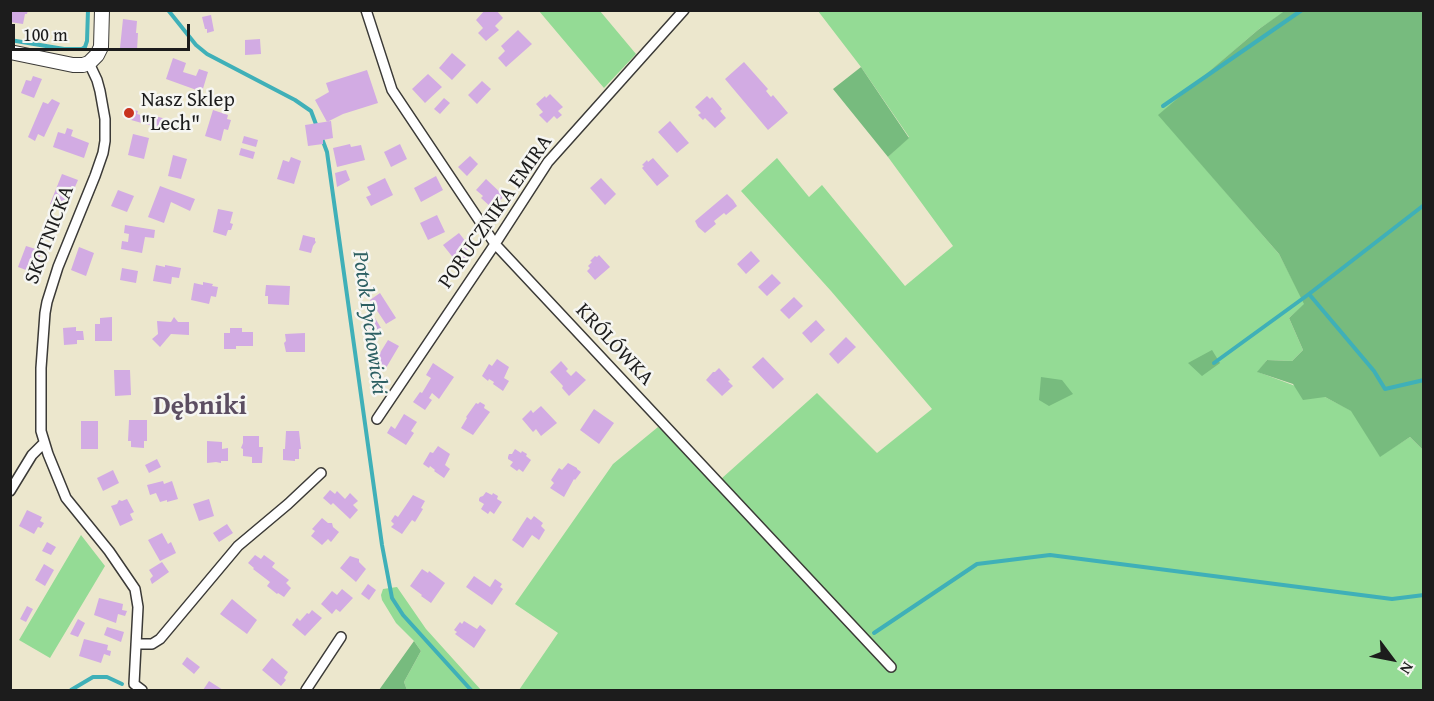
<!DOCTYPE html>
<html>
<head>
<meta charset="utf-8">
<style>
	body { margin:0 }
	#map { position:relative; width:1434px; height:701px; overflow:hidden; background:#ece7cd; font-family:"Gentium Book Plus",serif }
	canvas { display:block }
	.frame { position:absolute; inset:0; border:12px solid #1c1c1c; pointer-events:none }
	.north { position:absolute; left:1362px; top:629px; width:60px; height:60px; -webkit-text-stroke:4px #f6f6f2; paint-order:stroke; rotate:122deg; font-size:16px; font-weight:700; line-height:24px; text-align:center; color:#1c1c1c }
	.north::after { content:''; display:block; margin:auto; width:21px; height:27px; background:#1c1c1c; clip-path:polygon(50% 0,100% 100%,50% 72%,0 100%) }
	.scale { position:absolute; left:12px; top:24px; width:178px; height:27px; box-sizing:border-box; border:3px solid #1c1c1c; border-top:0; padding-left:8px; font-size:18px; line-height:21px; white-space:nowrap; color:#1c1c1c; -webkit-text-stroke:4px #f6f6f2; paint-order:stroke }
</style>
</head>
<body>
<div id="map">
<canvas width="1434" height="701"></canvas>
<div class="frame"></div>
<div class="north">N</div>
<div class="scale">100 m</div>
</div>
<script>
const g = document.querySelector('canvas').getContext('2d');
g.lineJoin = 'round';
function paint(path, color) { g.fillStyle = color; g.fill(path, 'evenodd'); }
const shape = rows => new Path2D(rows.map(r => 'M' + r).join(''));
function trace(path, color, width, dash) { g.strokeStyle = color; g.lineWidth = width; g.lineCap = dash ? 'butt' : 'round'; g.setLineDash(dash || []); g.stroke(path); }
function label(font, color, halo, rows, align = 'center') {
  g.font = font + ' "Gentium Book Plus",serif'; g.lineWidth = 5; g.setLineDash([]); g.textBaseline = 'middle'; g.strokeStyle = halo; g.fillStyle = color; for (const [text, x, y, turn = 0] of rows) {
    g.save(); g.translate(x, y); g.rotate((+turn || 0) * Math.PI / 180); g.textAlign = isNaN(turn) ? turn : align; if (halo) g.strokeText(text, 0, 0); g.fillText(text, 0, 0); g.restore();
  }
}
paint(shape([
	[539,11,600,11,636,54,604,88],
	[818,11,1286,11,1259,29,1159,115,1279,254,1305,304,1289,318,1303,350,1292,361,1267,360,1258,372,1325,397,1352,411,1380,456,1410,437,1423,450,1423,690,519,690,558,633,515,604,613,464,658,427,721,479,817,393,877,453,932,409,831,291,741,191,777,158,809,197,822,185,905,286,953,246,888,157,909,137,861,67],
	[81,535,105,566,50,658,19,640],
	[397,587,426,629,481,690,407,690,404,682,421,651,414,641,396,623,382,600,381,595,383,589]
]), '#94db95');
paint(shape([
	[1286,10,1423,11,1423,450,1410,437,1380,457,1351,411,1325,397,1303,400,1293,384,1257,372,1267,360,1292,361,1303,350,1289,318,1304,304,1279,254,1158,115,1259,29],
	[861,67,909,138,888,157,833,89],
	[1212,350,1220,363,1202,376,1188,363],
	[1041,377,1062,380,1073,394,1049,406,1039,400],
	[414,641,421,651,404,682,407,690,379,690]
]), '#77bb7e');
trace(shape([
	[168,10,196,45,207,54,295,100,311,111,317,127],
	[10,40,64,49,82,49,85,47,87,41,88,10],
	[1163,106,1302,10],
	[321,136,327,152,382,545,392,598,403,615,471,690],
	[1309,294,1374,371,1385,389,1424,380],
	[1214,363,1309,294,1424,205],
	[874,633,977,564,1050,555,1392,599,1424,595],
	[71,690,93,677,107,677,122,684]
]), '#3fb0b8', 4);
paint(shape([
	[10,10,28,10,27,14,25,14,23,24,10,22],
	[485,10,496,10,503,18,495,26,499,30,486,41,478,33,483,28,476,20],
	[211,15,214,31,207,33,207,29,205,29,202,17],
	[123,19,137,21,136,33,138,33,137,50,120,48],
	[518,30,532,44,506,67,498,58,505,51,501,46],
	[260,39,261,54,245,55,245,40],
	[452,53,466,65,452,80,439,68],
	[173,58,186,63,183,72,196,76,199,69,208,72,202,92,166,79],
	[744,62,768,89,766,91,771,97,773,95,788,113,768,130,725,79],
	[367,70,378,103,343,114,327,122,315,100,329,92,326,83],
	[428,74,442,87,425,103,412,89],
	[33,76,42,79,34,98,21,93,26,80,31,81],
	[482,81,491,89,477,104,468,95],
	[550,94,563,107,558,111,562,115,557,119,554,116,547,123,539,115,543,112,536,104,545,96,546,98],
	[707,96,710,99,712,97,722,109,720,111,726,118,715,128,705,118,703,120,698,115,701,113,695,107],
	[444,98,450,103,440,114,434,109],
	[52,99,60,103,44,137,38,134,35,141,28,137,43,102,48,104],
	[126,108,138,111,137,114,147,117,148,114,173,121,170,131,124,118],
	[213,110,228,115,227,119,231,120,228,130,224,129,221,141,205,136],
	[331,121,333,138,323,140,323,144,308,146,305,125],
	[670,121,689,143,677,153,658,132],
	[67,128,73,130,71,136,89,143,84,158,53,147,58,132,65,134],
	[133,134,149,138,144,159,128,155],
	[244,136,258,140,256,147,242,143],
	[350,144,351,147,361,145,365,160,337,167,333,148],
	[400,144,407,159,391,167,384,152],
	[241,148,255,152,253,159,239,155],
	[173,155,187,159,181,179,168,176],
	[470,156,478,164,467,176,458,167],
	[291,157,301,161,294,184,277,179,283,160,289,162],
	[653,158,669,176,657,186,642,168,644,166,642,165,647,160,648,162],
	[346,170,350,180,337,187,335,173],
	[62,174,78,180,65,210,50,204],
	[436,176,443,190,421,202,414,188],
	[385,178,393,195,371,206,366,197,371,195,367,187],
	[601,178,616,194,605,205,590,188],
	[486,179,504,196,493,209,481,198,483,196,476,190],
	[160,186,195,199,190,211,171,202,164,223,148,217],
	[118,190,134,196,127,212,111,206],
	[727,194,733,200,737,206,726,215,724,213,714,221,716,224,705,233,698,227,695,221],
	[218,209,233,212,230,223,233,224,231,230,228,230,226,236,213,232],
	[437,215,445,232,428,240,420,223],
	[125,225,155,230,154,238,145,237,142,253,121,249,122,241,128,242,129,234,124,233],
	[459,233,470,247,465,252,469,256,459,265,443,245],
	[303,235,315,238,315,241,316,242,313,246,311,253,299,250],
	[26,246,42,251,34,273,18,267],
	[79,247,94,253,86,276,71,270],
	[751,251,760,261,746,274,737,264],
	[599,255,610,267,595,280,587,271,590,268,588,266,592,262,590,261,595,256,597,257],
	[156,265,165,267,165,265,181,268,179,278,172,277,171,284,153,281],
	[122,268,138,271,136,283,120,280],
	[772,274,781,283,767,296,758,287],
	[203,282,213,284,212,286,218,287,216,297,211,296,209,304,191,300,194,283,203,285],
	[266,285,290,286,289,305,268,304,268,296,265,296],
	[380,293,396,318,386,324,370,300],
	[794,297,803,306,789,319,780,310],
	[112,317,112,341,95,341,95,324,100,324,100,318],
	[174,317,178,322,189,322,189,335,171,334,160,347,152,339,158,334,157,321,171,322],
	[375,318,381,328,372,334,366,323],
	[816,320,825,330,811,343,802,333],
	[76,327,76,331,83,331,84,340,77,340,77,344,64,345,63,328],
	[230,328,242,328,242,332,253,332,253,346,236,346,236,349,224,349,224,333,230,333],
	[305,333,305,352,286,352,284,343,286,341,285,334],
	[846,337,856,347,838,364,829,354],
	[388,340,399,346,386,368,375,361],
	[763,357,784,379,773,389,752,367],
	[497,359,509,367,504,378,509,381,503,391,493,384,494,382,489,379,488,381,482,376,489,364,492,366],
	[561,361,568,369,566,371,571,376,576,371,586,380,569,396,562,388,563,386,550,372],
	[433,363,454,377,439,399,432,393,429,398,432,400,425,410,413,402,420,392,422,393,431,378,426,375],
	[719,368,730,380,728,381,733,386,722,396,706,380,713,372,715,372],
	[114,370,130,370,131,395,115,396],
	[480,402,485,405,484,408,490,412,473,435,461,428,467,418,466,417,476,403,478,404],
	[541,406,557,423,541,436,536,429,533,432,522,419,531,410,533,413],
	[594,409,614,423,599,444,580,430],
	[404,414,417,422,411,431,414,433,406,445,387,433,391,426,395,429],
	[129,420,147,420,147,441,144,441,144,448,131,447,131,441,128,441],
	[81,421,98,421,98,449,81,449],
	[286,431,299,431,301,449,299,449,299,459,295,459,295,461,283,460,283,449,285,449],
	[243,436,259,436,259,447,263,447,262,463,252,463,252,457,243,456,243,449,241,448,243,443],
	[207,441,222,442,222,449,228,448,228,461,221,461,221,463,216,462,207,463],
	[438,446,450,454,445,465,450,469,444,478,434,471,435,470,430,466,429,468,423,464,430,452,433,453],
	[515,449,521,453,522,451,527,454,526,456,531,460,523,472,519,469,517,471,510,466,513,462,508,459,508,457,509,454,512,454],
	[157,459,161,467,149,473,145,465],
	[568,463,577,468,577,469,581,472,575,480,574,479,564,497,550,488,554,483,551,480,559,468,562,470],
	[113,470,119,483,103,491,97,478],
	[163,481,164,484,172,481,178,499,167,502,167,500,160,502,156,493,150,495,147,485],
	[330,490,335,494,337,491,345,499,350,493,358,501,353,505,358,510,350,519,333,503,331,505,323,498],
	[486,492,492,495,493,493,498,496,497,499,502,502,494,514,490,511,488,514,481,509,484,504,479,501,479,499,480,497,483,496],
	[413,495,425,501,421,508,423,509,415,522,412,520,402,534,391,527,394,524,391,521,395,515,398,517],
	[127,499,134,512,130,514,133,520,120,526,111,506,117,504,119,500,122,501],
	[209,499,214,516,199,521,193,504],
	[27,510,42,517,40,521,44,523,41,528,38,527,34,534,19,526],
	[534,516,543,523,541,526,545,530,539,540,532,535,523,548,512,540,527,517,531,520],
	[322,518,328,523,332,523,333,527,339,532,331,542,328,539,322,545,311,536,315,531,312,529],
	[227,524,233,533,219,542,213,533],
	[162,533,168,544,171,542,176,553,160,561,148,540],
	[47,542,56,547,51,555,42,551],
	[255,555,261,559,264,555,275,563,272,567,289,580,286,583,291,588,284,597,278,593,277,594,267,586,270,582,253,569,254,568,248,563],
	[350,556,359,559,359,562,366,569,356,582,340,568],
	[162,562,169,572,152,584,150,579,153,576,149,570],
	[44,564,54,570,45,586,35,580],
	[422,569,428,573,429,571,445,583,431,603,421,596,422,595,410,586],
	[474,576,490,587,495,579,502,584,500,587,503,589,492,605,466,587],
	[368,584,376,590,369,600,361,594],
	[342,589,353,598,340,612,336,609,332,614,321,604,332,591,337,595],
	[99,598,123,604,122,610,127,611,125,616,118,614,116,623,94,615],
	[232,599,257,620,247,634,220,614],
	[27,606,33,609,26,622,20,619],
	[312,610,322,618,305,636,292,625,297,618,300,621,307,613,309,614],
	[78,619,85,623,78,637,70,634],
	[464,621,477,629,480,625,486,630,474,648,455,634,457,632,454,630,460,622,462,624],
	[107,627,124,632,121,642,104,635],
	[84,639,108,645,107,650,111,651,110,656,104,654,101,663,79,656],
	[187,657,200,667,194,674,182,664],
	[272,658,288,672,284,678,286,680,281,686,262,670],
	[209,681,223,690,203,690]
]), '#d2abe3');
const street = shape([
	[366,10,392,90,495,244,891,667],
	[89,63,97,80,100,91,105,119,105,141,103,153,95,176,58,267,47,302,45,313,41,368,41,431,48,454,66,498,109,551,135,589,138,607,134,684,142,690],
	[377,419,495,244,548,162,684,10],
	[10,491,32,455,44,443],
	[136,644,152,644,160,639,238,546,288,504,321,473],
	[306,690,341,637]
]);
const secondary = shape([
	[10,52,73,65,83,65,89,63,97,55,101,47,102,10]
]);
trace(street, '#3b3a37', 12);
trace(secondary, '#3b3a37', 16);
trace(street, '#fff', 9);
trace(secondary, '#fff', 14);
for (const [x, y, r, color] of [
	[129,113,6,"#c8321e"]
]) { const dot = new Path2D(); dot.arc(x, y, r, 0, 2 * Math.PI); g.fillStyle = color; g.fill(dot); trace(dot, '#f6f6f2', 2); }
label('21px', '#1c1c1c', '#f6f6f2', [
	["Nasz Sklep",141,101],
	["\"Lech\"",141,125]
], 'left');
label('21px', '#1c1c1c', '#f6f6f2', [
	["PORUCZNIKA EMIRA",496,212,-55],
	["SKOTNICKA",50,235,-69],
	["KRÓLÓWKA",614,345,47]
]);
label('italic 22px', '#2c5f62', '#f6f6f2', [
	["Potok Pychowicki",369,323,82]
]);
label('bold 27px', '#5c4e62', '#f6f6f2', [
	["Dębniki",200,407]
]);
</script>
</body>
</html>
